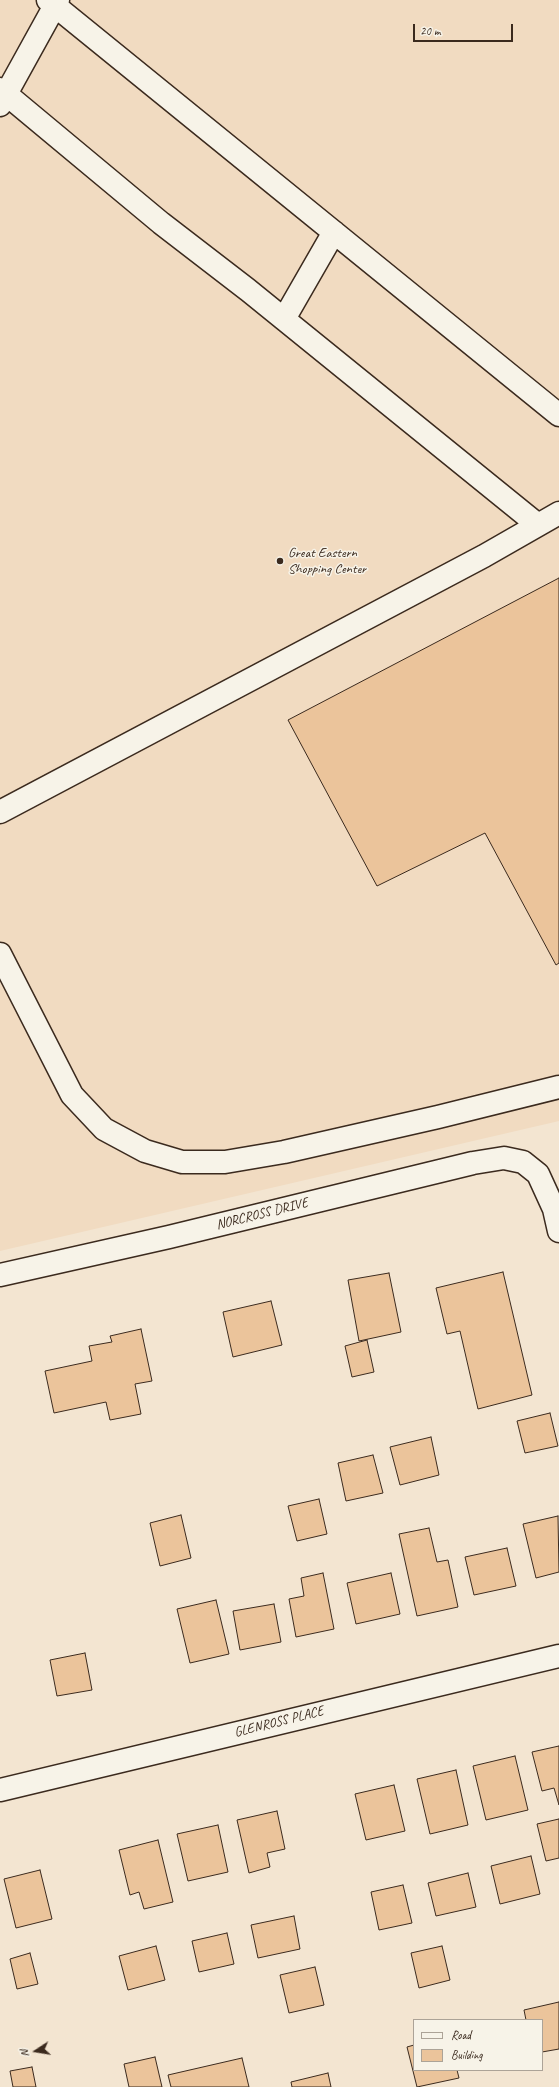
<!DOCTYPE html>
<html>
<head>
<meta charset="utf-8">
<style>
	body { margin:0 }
	#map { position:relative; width:559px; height:2087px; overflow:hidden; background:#f3e5d1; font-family:Caveat,sans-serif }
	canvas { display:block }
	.legend { position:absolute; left:413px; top:2019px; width:130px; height:52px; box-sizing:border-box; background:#f7f3e8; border:1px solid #aca397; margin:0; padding:5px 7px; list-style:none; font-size:12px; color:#3b2a1e }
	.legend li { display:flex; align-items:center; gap:8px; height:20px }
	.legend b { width:20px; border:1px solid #aca397 }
	.north { position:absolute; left:16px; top:2031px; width:40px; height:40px; -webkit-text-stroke:3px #f7f3e8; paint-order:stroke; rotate:258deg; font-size:11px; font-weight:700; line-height:16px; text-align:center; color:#3b2a1e }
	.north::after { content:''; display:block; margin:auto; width:14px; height:18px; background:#3b2a1e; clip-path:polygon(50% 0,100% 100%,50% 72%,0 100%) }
	.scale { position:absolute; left:413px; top:24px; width:100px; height:18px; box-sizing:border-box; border:2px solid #3b2a1e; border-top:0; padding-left:5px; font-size:12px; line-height:14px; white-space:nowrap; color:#3b2a1e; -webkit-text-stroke:3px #f7f3e8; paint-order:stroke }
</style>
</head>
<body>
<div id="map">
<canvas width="559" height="2087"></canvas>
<ul class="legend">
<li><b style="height:5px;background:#f7f3e8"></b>Road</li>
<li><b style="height:11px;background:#ebc49b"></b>Building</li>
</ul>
<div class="north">N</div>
<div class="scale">20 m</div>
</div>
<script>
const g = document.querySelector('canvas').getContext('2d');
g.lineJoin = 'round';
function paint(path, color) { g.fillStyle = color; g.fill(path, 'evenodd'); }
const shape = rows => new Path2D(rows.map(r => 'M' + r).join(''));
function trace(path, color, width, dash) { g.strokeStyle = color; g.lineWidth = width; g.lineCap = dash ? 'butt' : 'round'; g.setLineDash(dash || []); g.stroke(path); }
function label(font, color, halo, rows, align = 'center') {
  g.font = font + ' Caveat,sans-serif'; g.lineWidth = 3; g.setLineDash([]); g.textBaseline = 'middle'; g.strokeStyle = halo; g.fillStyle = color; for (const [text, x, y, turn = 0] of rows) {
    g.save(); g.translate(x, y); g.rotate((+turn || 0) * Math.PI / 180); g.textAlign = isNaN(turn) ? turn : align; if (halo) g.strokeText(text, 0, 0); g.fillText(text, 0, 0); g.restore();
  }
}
paint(shape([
	[0,0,559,0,559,1121,0,1251]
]), '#f1dbc1');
const building = shape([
	[559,578,559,963,556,965,485,833,377,886,288,720,559,578],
	[503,1272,532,1395,478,1409,460,1331,447,1334,436,1288,503,1272],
	[389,1273,401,1332,359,1341,348,1280,389,1273],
	[271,1301,282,1345,233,1357,223,1312,271,1301],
	[141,1329,152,1381,135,1384,141,1414,110,1420,106,1402,54,1413,45,1371,92,1361,89,1346,112,1342,110,1336,141,1329],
	[367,1340,374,1372,352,1377,345,1346,367,1340],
	[550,1413,558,1446,525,1453,517,1421,550,1413],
	[431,1437,439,1475,400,1485,390,1447,431,1437],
	[373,1455,383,1493,346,1501,338,1463,373,1455],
	[319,1499,327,1534,297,1541,288,1506,319,1499],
	[181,1515,191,1558,160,1566,150,1523,181,1515],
	[558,1516,559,1572,536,1578,523,1524,558,1516],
	[429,1528,437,1562,448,1560,458,1607,417,1616,399,1534,429,1528],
	[507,1548,516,1586,474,1595,465,1557,507,1548],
	[323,1573,334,1629,296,1637,289,1599,304,1596,301,1578,323,1573],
	[391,1573,400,1614,356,1624,347,1583,391,1573],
	[216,1600,229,1654,190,1663,177,1609,216,1600],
	[274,1604,281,1642,240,1650,233,1611,274,1604],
	[85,1653,92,1690,57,1696,50,1660,85,1653],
	[559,1746,559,1805,554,1788,542,1791,532,1752,559,1746],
	[515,1756,528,1810,486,1820,473,1766,515,1756],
	[456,1770,468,1825,430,1834,417,1779,456,1770],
	[394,1785,405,1831,366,1840,355,1794,394,1785],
	[277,1811,285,1849,267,1853,270,1867,249,1873,237,1820,277,1811],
	[559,1819,559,1858,546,1861,537,1824,559,1819],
	[218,1825,228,1872,188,1881,177,1834,218,1825],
	[158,1840,173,1902,144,1909,139,1892,130,1895,119,1850,158,1840],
	[531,1856,540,1894,500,1904,491,1866,531,1856],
	[40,1870,52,1919,16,1928,4,1879,40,1870],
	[468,1873,476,1907,436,1916,428,1883,468,1873],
	[403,1885,412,1923,379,1930,371,1892,403,1885],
	[294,1916,300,1949,258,1958,251,1925,294,1916],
	[227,1933,234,1964,199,1972,192,1941,227,1933],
	[156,1946,165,1980,128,1990,119,1956,156,1946],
	[442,1946,450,1980,419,1988,411,1953,442,1946],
	[30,1953,38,1984,17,1989,10,1959,30,1953],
	[315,1967,324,2005,289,2013,280,1975,315,1967],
	[559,2002,559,2049,542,2052,542,2020,526,2020,524,2010,559,2002],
	[414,2045,414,2070,457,2070,459,2078,417,2087,407,2047,414,2045],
	[155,2057,162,2087,129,2087,124,2064,155,2057],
	[242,2058,249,2087,171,2087,168,2075,242,2058],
	[32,2067,36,2087,13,2087,10,2071,32,2067],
	[328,2073,331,2087,292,2087,291,2082,328,2073]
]);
paint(building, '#ebc49b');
trace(building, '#3b2a1e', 1);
const minor = shape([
	[48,0,559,415],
	[0,89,161,223,248,290,538,525],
	[0,105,58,0],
	[284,319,334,232],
	[0,812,484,556,559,513],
	[0,954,72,1095,104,1129,145,1151,182,1162,225,1162,284,1152,438,1117,559,1087],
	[0,1275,169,1237,473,1163,504,1158,523,1162,538,1174,554,1209,559,1231],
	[0,1790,559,1656]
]);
trace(minor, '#3b2a1e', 25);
trace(minor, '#f7f3e8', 22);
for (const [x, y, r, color] of [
	[280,561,4,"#3b2a1e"]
]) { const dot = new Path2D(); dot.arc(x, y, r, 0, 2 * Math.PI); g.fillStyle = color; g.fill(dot); trace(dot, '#f7f3e8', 1.5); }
label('14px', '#3b2a1e', '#f7f3e8', [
	["Great Eastern",288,553],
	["Shopping Center",288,569]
], 'left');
label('14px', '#3b2a1e', '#f7f3e8', [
	["NORCROSS DRIVE",262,1214,-14],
	["GLENROSS PLACE",279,1722,-14]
]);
</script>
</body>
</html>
